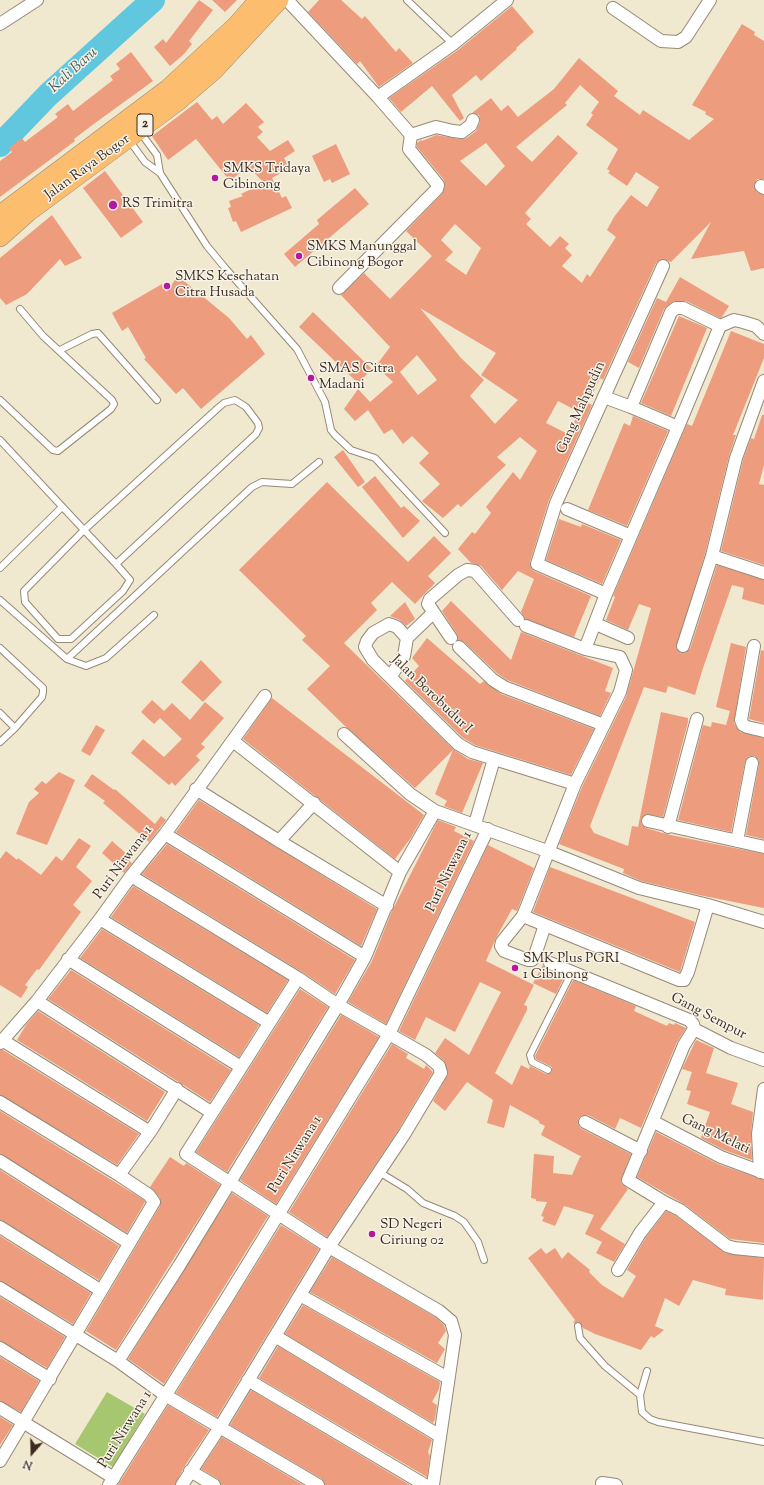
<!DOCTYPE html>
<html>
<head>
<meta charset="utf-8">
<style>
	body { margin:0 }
	#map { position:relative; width:764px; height:1485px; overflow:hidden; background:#f1e8d0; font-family:"Sorts Mill Goudy",serif }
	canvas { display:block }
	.north { position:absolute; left:12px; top:1433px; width:40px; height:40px; -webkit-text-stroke:3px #f7f3e8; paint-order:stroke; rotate:200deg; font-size:11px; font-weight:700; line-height:16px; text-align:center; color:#3b2a1e }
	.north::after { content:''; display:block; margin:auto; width:14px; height:18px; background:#3b2a1e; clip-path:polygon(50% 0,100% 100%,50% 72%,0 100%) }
</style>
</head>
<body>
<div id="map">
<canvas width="764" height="1485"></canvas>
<div class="north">N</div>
</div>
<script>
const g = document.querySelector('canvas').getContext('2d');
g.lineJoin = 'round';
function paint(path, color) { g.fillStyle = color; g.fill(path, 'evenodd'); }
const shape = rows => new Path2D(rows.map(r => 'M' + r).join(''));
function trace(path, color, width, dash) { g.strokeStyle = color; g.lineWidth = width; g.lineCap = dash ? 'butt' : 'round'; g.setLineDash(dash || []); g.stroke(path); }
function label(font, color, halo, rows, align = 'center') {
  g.font = font + ' "Sorts Mill Goudy",serif'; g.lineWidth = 3; g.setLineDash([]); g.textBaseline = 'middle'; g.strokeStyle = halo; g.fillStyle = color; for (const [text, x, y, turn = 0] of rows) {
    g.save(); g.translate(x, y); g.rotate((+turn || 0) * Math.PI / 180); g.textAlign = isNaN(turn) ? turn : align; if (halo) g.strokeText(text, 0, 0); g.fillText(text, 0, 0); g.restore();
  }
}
paint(shape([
	[107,1392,145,1414,113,1467,75,1444]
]), '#a6c770');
trace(shape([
	[0,145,48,95,153,0]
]), '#61c7de', 24);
paint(shape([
	[199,0,213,10,189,41,192,44,184,54,170,66,154,47,163,39,166,43],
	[212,0,237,0,225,12],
	[319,0,341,0,362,19,365,16,396,52,399,48,413,63,379,87,360,61,357,64,308,12],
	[512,6,534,32,516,48,517,49,481,81,476,75,452,95,464,118,460,121,432,86,401,112,389,98,458,50],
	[742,24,755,32,754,35,764,41,764,179,757,179,754,186,757,192,764,195,764,268,751,271,744,251,691,259,711,222,671,262,663,259,656,263,603,380,600,378,588,403,592,405,549,500,530,562,531,568,534,571,591,596,574,637,525,619,521,612,534,579,518,571,502,590,481,566,471,563,458,549,472,532,475,534,491,513,486,507,513,472,520,480,537,451,520,437,497,457,506,465,461,507,458,504,443,518,422,501,440,484,419,463,429,453,412,436,403,444,392,429,384,434,368,410,355,421,344,409,358,389,370,402,393,382,376,366,390,347,341,295,364,273,390,299,432,256,406,231,442,194,445,187,444,180,417,147,417,143,421,140,422,141,436,135,461,139,467,138,476,131,480,122,479,115,472,113,491,98,501,111,508,105,518,117,554,89,579,58,618,91,614,96,640,115,643,110,689,140,714,119,705,114,706,112,692,105],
	[580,85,599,102,591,113,593,115,586,125,618,149,607,169,610,171,608,173,627,186,636,172,659,187,647,207,631,195,614,217,607,230,616,237,590,277,587,274,582,283,562,266,572,255,565,248,569,244,560,236,550,247,526,224,531,219,525,213,578,153,558,135,532,162,516,147,567,105,565,103],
	[486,143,505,166,486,186,460,161],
	[455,224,481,248,466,275,445,260,453,252,441,240],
	[420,308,496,353,481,375,518,400,495,424,470,396,484,380,461,358],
	[417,355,437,380,418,395,400,372],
	[558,401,579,412,568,434,546,423],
	[131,52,153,81,91,126,74,139,75,141,0,197,0,161,12,152,9,148,22,138,25,142,58,117,55,114,68,104,73,111,113,80,110,76,120,69,116,64],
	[197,102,212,120,217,116,223,124,246,103,264,122,258,127,263,132,257,137,270,151,288,140,295,151,284,158,290,168,272,178,282,198,286,196,292,208,241,232,236,221,233,222,228,208,231,207,229,201,243,196,241,194,264,183,248,166,230,181,196,139,168,160,152,136],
	[336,144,350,174,332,183,330,179,324,182,312,156],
	[105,171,143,222,121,238,83,188],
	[355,188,369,204,295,267,284,254,319,224,317,220],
	[52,215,82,258,65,266,60,259,27,294,6,305,0,298,0,258],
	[178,276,229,318,247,339,251,335,265,354,201,409,183,388,176,394,144,359,146,358,128,327,122,331,112,313,162,284,166,292],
	[680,277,729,306,722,317,720,318,686,301,672,302,664,309,639,368,628,362,657,298,666,302],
	[313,312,372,369,358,383,299,327],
	[679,316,707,328,671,416,641,403],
	[731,331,764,344,764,358,733,435,736,435,729,456,705,554,676,648,681,653,685,653,690,649,717,565,764,580,764,605,742,599,744,588,732,585,702,671,695,695,668,686,666,693,644,687,590,826,594,833,628,846,632,826,638,827,661,712,688,718,688,722,663,817,646,814,641,819,641,824,646,828,666,834,764,854,764,908,699,895,641,881,623,873,624,869,559,844,582,787,626,697,651,608,639,604,628,630,606,620,615,597,613,596,687,424,692,426],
	[762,415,764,415,764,465,759,484,764,485,764,565,721,551,743,460,751,438,754,439],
	[633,416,668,431,627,526,588,510,624,423,630,426],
	[343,450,365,482,358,487,334,457],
	[375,476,401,508,404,506,420,521,403,538,362,487],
	[327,482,408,562,434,536,451,553,428,576,435,583,415,604,392,582,371,603,377,610,344,643,453,749,468,759,483,763,462,813,444,806,447,801,435,794,453,750,415,788,346,727,307,689,330,666,302,640,306,636,239,570],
	[559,519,581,527,582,524,621,540,602,584,546,560],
	[451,601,511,660,521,632,613,668,605,691,611,693,600,716,507,680,498,674,464,642,458,640,457,634,442,611],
	[405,602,415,619,406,626,400,620,390,616],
	[427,638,480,684,484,681,501,694,594,729,571,775,475,745,463,738,405,681,419,666,412,658],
	[731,643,746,647,734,723,740,732,764,738,764,839,746,835,759,764,759,760,754,756,749,756,745,762,731,832,678,820,703,725,711,727,712,722,726,725,730,711,716,707],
	[761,650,764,651,764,723,749,719],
	[201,660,222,682,203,702,181,682],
	[272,698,424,815,410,839,395,859,243,739],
	[152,700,164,711,172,703,190,720,205,702,224,718,201,744,205,747,196,756,200,760,175,786,172,782,169,785,131,753,143,739,164,757,182,739,160,718,154,724,141,712],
	[96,725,105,730,90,756,81,751],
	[59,772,75,780,47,845,16,834,29,802,39,793,34,789,42,781,46,784],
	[92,774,114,790,115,789,155,824,161,816,166,820,149,842,103,803,105,801,84,786],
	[199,800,377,909,361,946,176,832],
	[438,820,456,827,454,831,474,841,386,1024,348,1002,372,961,392,911],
	[79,838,91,846,76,867,92,881,73,905,81,912,39,970,37,969,25,985,28,987,21,998,0,985,0,859,6,851,17,860,18,858,41,875,56,856,62,861],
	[112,841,129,856,127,859,132,863,124,873,102,853],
	[167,844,355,960,335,994,302,972,142,874],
	[488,845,534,868,517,911,512,909,496,938,486,961,534,985,524,1005,527,1006,527,1010,495,1073,512,1085,521,1065,529,1069,530,1066,546,1074,552,1072,552,1067,536,1059,535,1056,573,980,636,1006,634,1011,667,1026,669,1023,674,1025,675,1023,686,1028,677,1042,641,1128,620,1118,615,1129,588,1115,581,1116,578,1119,579,1126,582,1129,631,1154,621,1180,622,1184,628,1189,600,1229,625,1244,614,1262,596,1253,602,1242,585,1234,594,1215,564,1206,555,1226,542,1221,544,1217,541,1216,547,1202,536,1201,536,1199,531,1198,534,1154,554,1156,553,1173,572,1175,580,1157,582,1157,541,1135,545,1126,539,1123,539,1121,510,1105,504,1128,487,1123,493,1100,467,1082,445,1111,433,1101,448,1074,444,1061,435,1053,445,1038,469,1055,501,992,480,982,455,1032,426,1017,415,1040,399,1031],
	[550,867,695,922,680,972,533,912],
	[133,886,288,980,267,1013,111,917],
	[102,929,259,1025,239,1057,80,958],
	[543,965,547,970,564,977,556,994,533,983],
	[71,970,231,1070,210,1102,48,999],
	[300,989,328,1007,227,1172,196,1152],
	[38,1011,165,1092,147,1121,17,1040,26,1025],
	[341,1015,379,1037,276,1204,240,1180],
	[696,1040,714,1048,706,1073,738,1083,731,1104,753,1112,751,1134,752,1160,724,1150,701,1138,710,1112,687,1104,691,1091,686,1090,692,1072,682,1069],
	[392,1044,408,1054,406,1058,424,1069,426,1065,433,1072,399,1129,327,1237,289,1212],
	[0,1050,3,1050,139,1134,117,1165,0,1095],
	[0,1111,144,1200,145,1202,127,1233,0,1154],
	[656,1132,718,1164,764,1180,764,1243,730,1239,684,1204,637,1177],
	[170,1157,184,1166,186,1163,220,1185,116,1350,86,1331,160,1206,160,1198,150,1187],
	[0,1170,119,1246,99,1280,0,1220],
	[232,1193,268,1216,164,1384,128,1359],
	[666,1211,676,1216,725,1253,764,1258,763,1300,725,1295,726,1289,693,1280,679,1306,665,1298,655,1326,664,1330,654,1338,651,1336,641,1350,595,1334,583,1328,580,1322,573,1323,575,1320,528,1258,541,1248,546,1254,555,1248,562,1259,568,1252,590,1270,589,1272,602,1285,623,1298,636,1276,627,1270,646,1237],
	[281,1225,319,1249,217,1417,176,1393],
	[0,1236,91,1293,73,1324,0,1281],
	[332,1257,435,1317,444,1325,446,1331,438,1343,445,1349,437,1363,310,1292],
	[0,1297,65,1337,47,1368,0,1341],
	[303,1305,440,1382,439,1389,432,1402,437,1405,435,1419,433,1423,285,1334],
	[278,1346,432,1440,428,1452,430,1456,427,1477,259,1378],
	[0,1357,39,1381,21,1412,0,1401],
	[251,1390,410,1485,325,1485,322,1479,230,1425],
	[168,1405,209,1430,184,1467,175,1485,118,1485],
	[0,1417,13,1425,0,1445],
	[222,1437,303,1485,221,1485,218,1479,201,1469]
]), '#ed9c7e');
const service = shape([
	[407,0,453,44],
	[140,132,157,155,160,173,207,246,226,269,297,349,325,402,331,430,335,435,351,450,375,458,445,533],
	[129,140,145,162,160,173],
	[60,350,92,334,98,333,157,400],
	[0,400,53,450,58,451,111,409,114,404,112,400,43,336,20,309],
	[0,440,84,530,116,564,130,580,123,591,71,639,58,639,25,602,24,591,84,530,218,408,224,403,235,400,246,407,258,423,259,428,256,434,116,564],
	[0,568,62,507],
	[0,600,67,659,86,666,106,658,154,615],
	[0,648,43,688,43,692,42,697,15,728,0,742],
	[67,659,252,487,262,482,292,484,319,462],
	[0,713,15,728],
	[548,1070,532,1062,530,1055,572,972],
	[379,1172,407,1189,423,1203,455,1216,464,1222,478,1242,484,1260],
	[578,1326,580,1338,588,1347,605,1366,640,1395],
	[647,1371,640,1395,642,1412,650,1419,658,1422,764,1442]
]);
const minor = shape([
	[287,0,378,97,411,135,409,149,438,185,437,189,339,288],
	[613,8,661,41,678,42,686,37,710,0],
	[0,24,37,0],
	[378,97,453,44,507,0],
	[411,135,436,127,453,131,462,132,471,125,473,120],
	[761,186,764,188],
	[720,326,734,320,743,322,756,326,764,334],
	[604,397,631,407],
	[678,427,631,407,671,312,676,308,683,308,720,326,678,427,606,594,585,649,620,657,626,670,620,692,575,784,523,916,679,980,684,980,688,972,708,905],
	[567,509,631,536],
	[712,556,764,573],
	[606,594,537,564,556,503,663,266],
	[596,624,628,638],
	[526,626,585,649],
	[407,638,397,627,389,624,373,633,367,641,365,647,373,660,458,744,472,752,575,784],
	[407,638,433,613],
	[451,638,428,604,430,599,458,575,467,570,475,571,518,620],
	[683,646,712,556,736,458,764,381],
	[754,646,741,720,743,725,747,727,764,731],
	[459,647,493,680,504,687,604,725],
	[391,676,404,656,407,638],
	[344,734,410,794,435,811,547,851,639,888,708,905,764,922],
	[233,741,400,872],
	[196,789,279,841,387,906],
	[648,821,764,847],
	[475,824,494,759],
	[668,827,697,719],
	[165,834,365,957],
	[279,841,314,803],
	[737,841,752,763],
	[131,876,298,978,338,1005,426,1055,439,1066,441,1073,405,1133,329,1247,220,1427,182,1485],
	[523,916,502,942,501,946,504,951,528,960,532,960,534,958,545,925],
	[100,919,268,1022],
	[68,959,241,1067],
	[550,963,689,1020,693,1024,694,1029,731,1048,764,1060],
	[298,978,186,1154,329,1247,439,1311,451,1321,455,1335,433,1485],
	[37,1001,211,1112],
	[2,1040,150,1132],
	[0,1043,37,1001,100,919,131,876,165,834,265,696],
	[0,1102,119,1175,149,1195,154,1202,0,1461],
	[585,1122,641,1151],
	[654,1122,721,1157,764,1173],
	[0,1161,129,1243],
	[760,1172,758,1134,764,1089],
	[119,1175,150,1132,177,1089],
	[664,1202,628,1180,684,1045,694,1029],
	[0,1227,100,1290],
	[618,1270,640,1233,664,1202,680,1210,727,1246,734,1248,764,1251],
	[0,1288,118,1361,165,1395,318,1485],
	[300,1295,448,1378],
	[275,1336,440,1436],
	[0,1348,50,1379],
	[118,1361,179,1266,338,1005,365,957,400,872,435,811],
	[248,1380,425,1485],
	[0,1408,114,1478],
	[190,1471,214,1485],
	[602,1483,616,1485],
	[109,1485,227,1298,389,1034,488,829]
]);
const trunk = shape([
	[0,215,168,89,237,25,259,0],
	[0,237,28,212,178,101,214,70,279,0]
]);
trace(service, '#968977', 8);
trace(minor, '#968977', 14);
trace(trunk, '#968977', 20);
trace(service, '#fff', 6);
trace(minor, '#fff', 12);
trace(trunk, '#fcbd6f', 19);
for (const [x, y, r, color] of [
	[215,178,4,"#b5179e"],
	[113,205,5,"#b5179e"],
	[299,256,4,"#b5179e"],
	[167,286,4,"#b5179e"],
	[311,378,4,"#b5179e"],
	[515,968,4,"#b5179e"],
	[372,1234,4,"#b5179e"]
]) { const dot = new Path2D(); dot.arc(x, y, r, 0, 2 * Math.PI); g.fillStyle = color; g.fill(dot); trace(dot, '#f7f3e8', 1.5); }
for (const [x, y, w] of [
	[145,125,16]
]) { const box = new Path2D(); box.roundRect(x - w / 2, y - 11, w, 22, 3); g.fillStyle = '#f7f3e8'; g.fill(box); trace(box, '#3b2a1e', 1); }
label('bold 13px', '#3b2a1e', null, [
	["2",145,125]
]);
label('14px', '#3b2a1e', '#f7f3e8', [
	["Jalan Raya Bogor",88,168,-36],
	["Gang Mahpudin",582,408,-66],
	["Jalan Borobudur I",431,695,44],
	["Puri Nirwana 1",124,863,-53],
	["Puri Nirwana 1",450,872,-64],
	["Gang Sempur",708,1017,28],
	["Gang Melati",715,1135,26],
	["Puri Nirwana 1",296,1155,-58],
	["Puri Nirwana 1",126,1430,-58]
]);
label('14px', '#3b2a1e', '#f7f3e8', [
	["SMKS Tridaya",223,170],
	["Cibinong",223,186],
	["RS Trimitra",122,205],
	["SMKS Manunggal",307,248],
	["Cibinong Bogor",307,264],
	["SMKS Kesehatan",175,278],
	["Citra Husada",175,294],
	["SMAS Citra",319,370],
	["Madani",319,386],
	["SMK Plus PGRI",523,960],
	["1 Cibinong",523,976],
	["SD Negeri",380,1226],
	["Ciriung 02",380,1242]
], 'left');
label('italic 15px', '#465958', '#f7f3e8', [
	["Kali Baru",74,71,-42]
]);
</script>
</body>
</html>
